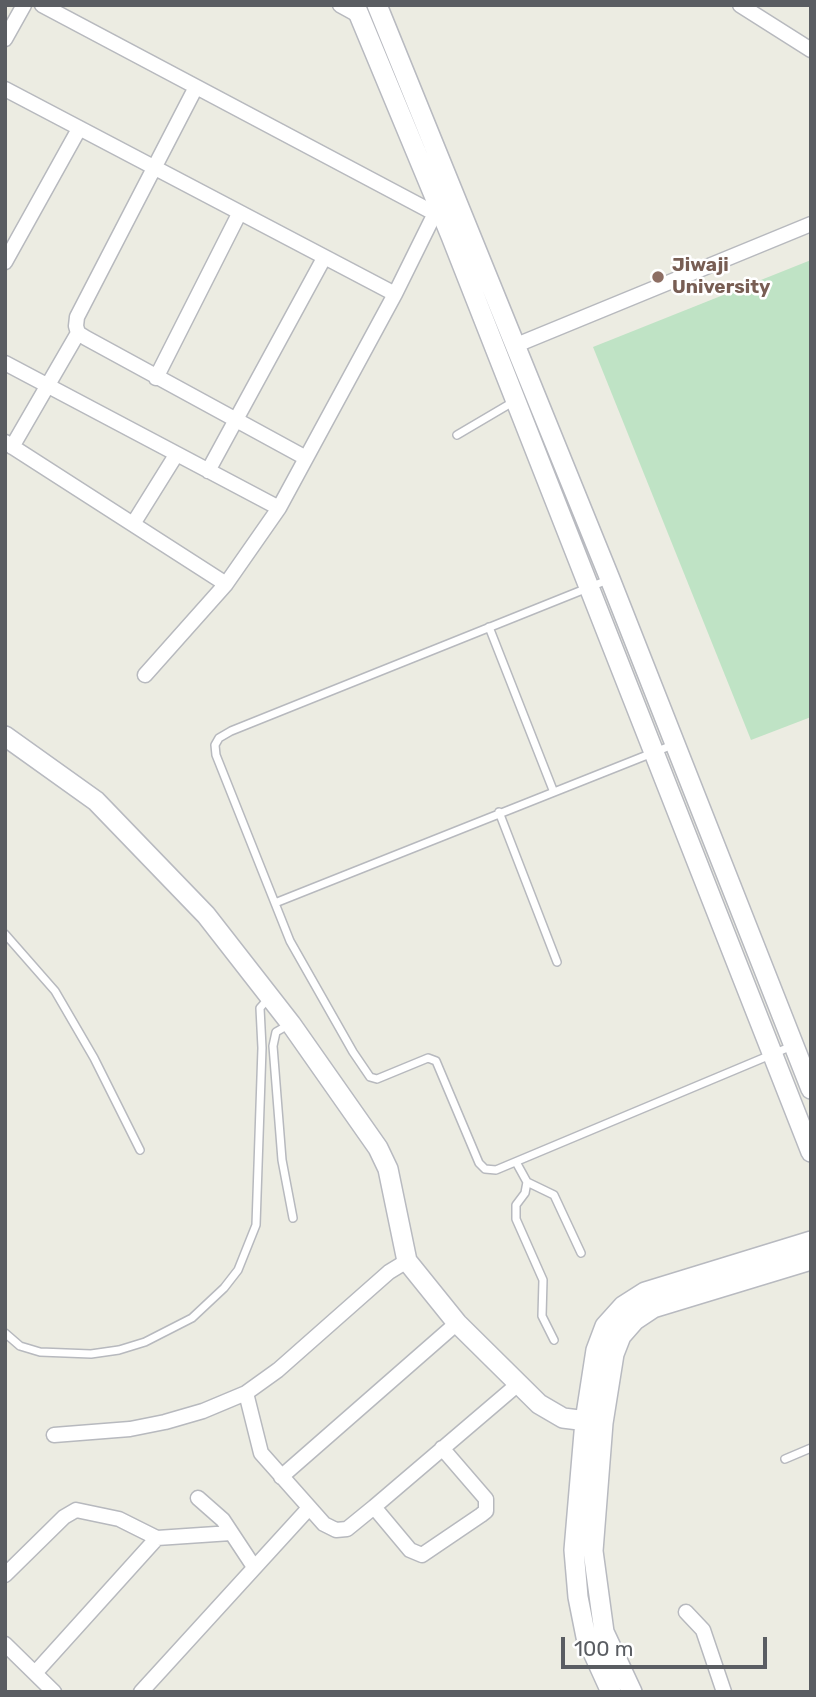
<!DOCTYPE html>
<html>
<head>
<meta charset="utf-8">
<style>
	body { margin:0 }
	#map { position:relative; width:816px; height:1697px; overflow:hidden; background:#ecece2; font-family:Rubik,sans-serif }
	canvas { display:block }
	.frame { position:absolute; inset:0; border:7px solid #5a5d62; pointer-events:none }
	.scale { position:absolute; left:561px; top:1637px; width:206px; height:32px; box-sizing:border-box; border:4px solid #5a5d62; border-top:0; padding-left:9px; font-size:21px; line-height:24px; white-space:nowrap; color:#5a5d62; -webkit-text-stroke:5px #fff; paint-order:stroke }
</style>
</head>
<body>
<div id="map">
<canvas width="816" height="1697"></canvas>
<div class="frame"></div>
<div class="scale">100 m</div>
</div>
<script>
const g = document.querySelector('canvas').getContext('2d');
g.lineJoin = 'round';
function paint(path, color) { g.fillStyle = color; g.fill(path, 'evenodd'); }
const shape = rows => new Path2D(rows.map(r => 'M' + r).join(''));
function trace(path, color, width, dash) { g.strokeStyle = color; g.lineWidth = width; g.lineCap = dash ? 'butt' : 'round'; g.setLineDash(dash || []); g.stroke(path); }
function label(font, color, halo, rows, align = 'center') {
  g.font = font + ' Rubik,sans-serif'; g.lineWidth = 5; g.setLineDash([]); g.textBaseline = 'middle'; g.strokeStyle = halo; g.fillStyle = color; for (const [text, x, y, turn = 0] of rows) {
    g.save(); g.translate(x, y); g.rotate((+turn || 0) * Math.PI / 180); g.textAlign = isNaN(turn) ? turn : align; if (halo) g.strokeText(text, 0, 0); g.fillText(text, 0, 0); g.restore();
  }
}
paint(shape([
	[811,260,811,717,751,740,593,347]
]), '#bfe3c5');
const lane = shape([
	[457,435,513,402],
	[610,579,231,731,219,738,215,745,216,755,290,941,353,1052,370,1077,377,1079,428,1058,436,1061,479,1163,485,1169,496,1170,792,1046],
	[489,627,553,790],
	[499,812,557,962],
	[275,903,675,744],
	[5,934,55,991,94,1058,140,1150],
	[290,1024,276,1032,273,1046,282,1160,293,1218],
	[516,1162,527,1182,525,1193,516,1205,516,1219,543,1280,542,1316,554,1340],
	[527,1182,554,1195,581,1253],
	[5,1333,20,1346,40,1352,91,1354,119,1350,145,1342,192,1318,224,1288,238,1270,256,1225,262,1048,260,1008,268,999],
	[785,1459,811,1448]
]);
const street = shape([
	[42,5,434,213],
	[340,5,360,16],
	[740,5,811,50],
	[5,39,24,5],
	[196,87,77,317,76,326,78,333,86,338,306,458],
	[5,89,395,294],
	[5,262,79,129],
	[514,346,811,224],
	[5,363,279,508,395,294,439,205],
	[156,378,239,214],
	[5,442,226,584],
	[12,447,78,333],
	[208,471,324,258],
	[133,524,176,455],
	[145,675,226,584,279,508],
	[246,1393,261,1453,324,1524,336,1530,347,1529,374,1507,517,1385],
	[54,1435,130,1429,165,1422,203,1411,246,1393,278,1370,389,1272,407,1261],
	[281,1477,457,1323],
	[198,1498,223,1520,254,1567],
	[374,1507,410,1550,422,1555,481,1515,486,1511,486,1499,442,1448],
	[5,1575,64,1517,76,1510,119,1519,157,1538],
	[686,1612,703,1630,724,1692],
	[5,1644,54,1692],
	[36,1672,157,1538,231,1533],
	[141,1692,309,1508]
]);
const secondary = shape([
	[355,5,451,236,811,1152],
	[377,5,610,579,811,1089],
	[5,736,96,801,206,915,291,1024,378,1148,388,1169,407,1261,457,1323,539,1404,563,1418,603,1423],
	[611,1692,586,1637,578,1597,574,1550,585,1421,596,1350,605,1326,623,1306,645,1292,811,1241],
	[632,1692,604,1632,593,1551,603,1423,614,1354,621,1336,635,1320,653,1308,811,1260]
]);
trace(lane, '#b7b9be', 10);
trace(street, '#b7b9be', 17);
trace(secondary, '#b8bac0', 22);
trace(lane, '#fff', 7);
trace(street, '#fff', 14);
trace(secondary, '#fff', 19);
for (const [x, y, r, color] of [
	[658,277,7,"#8d6e63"]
]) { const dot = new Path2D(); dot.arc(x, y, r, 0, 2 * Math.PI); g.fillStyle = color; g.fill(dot); trace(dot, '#fff', 2.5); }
label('bold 19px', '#785e54', '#fff', [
	["Jiwaji",672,266],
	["University",672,288]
], 'left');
</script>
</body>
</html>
